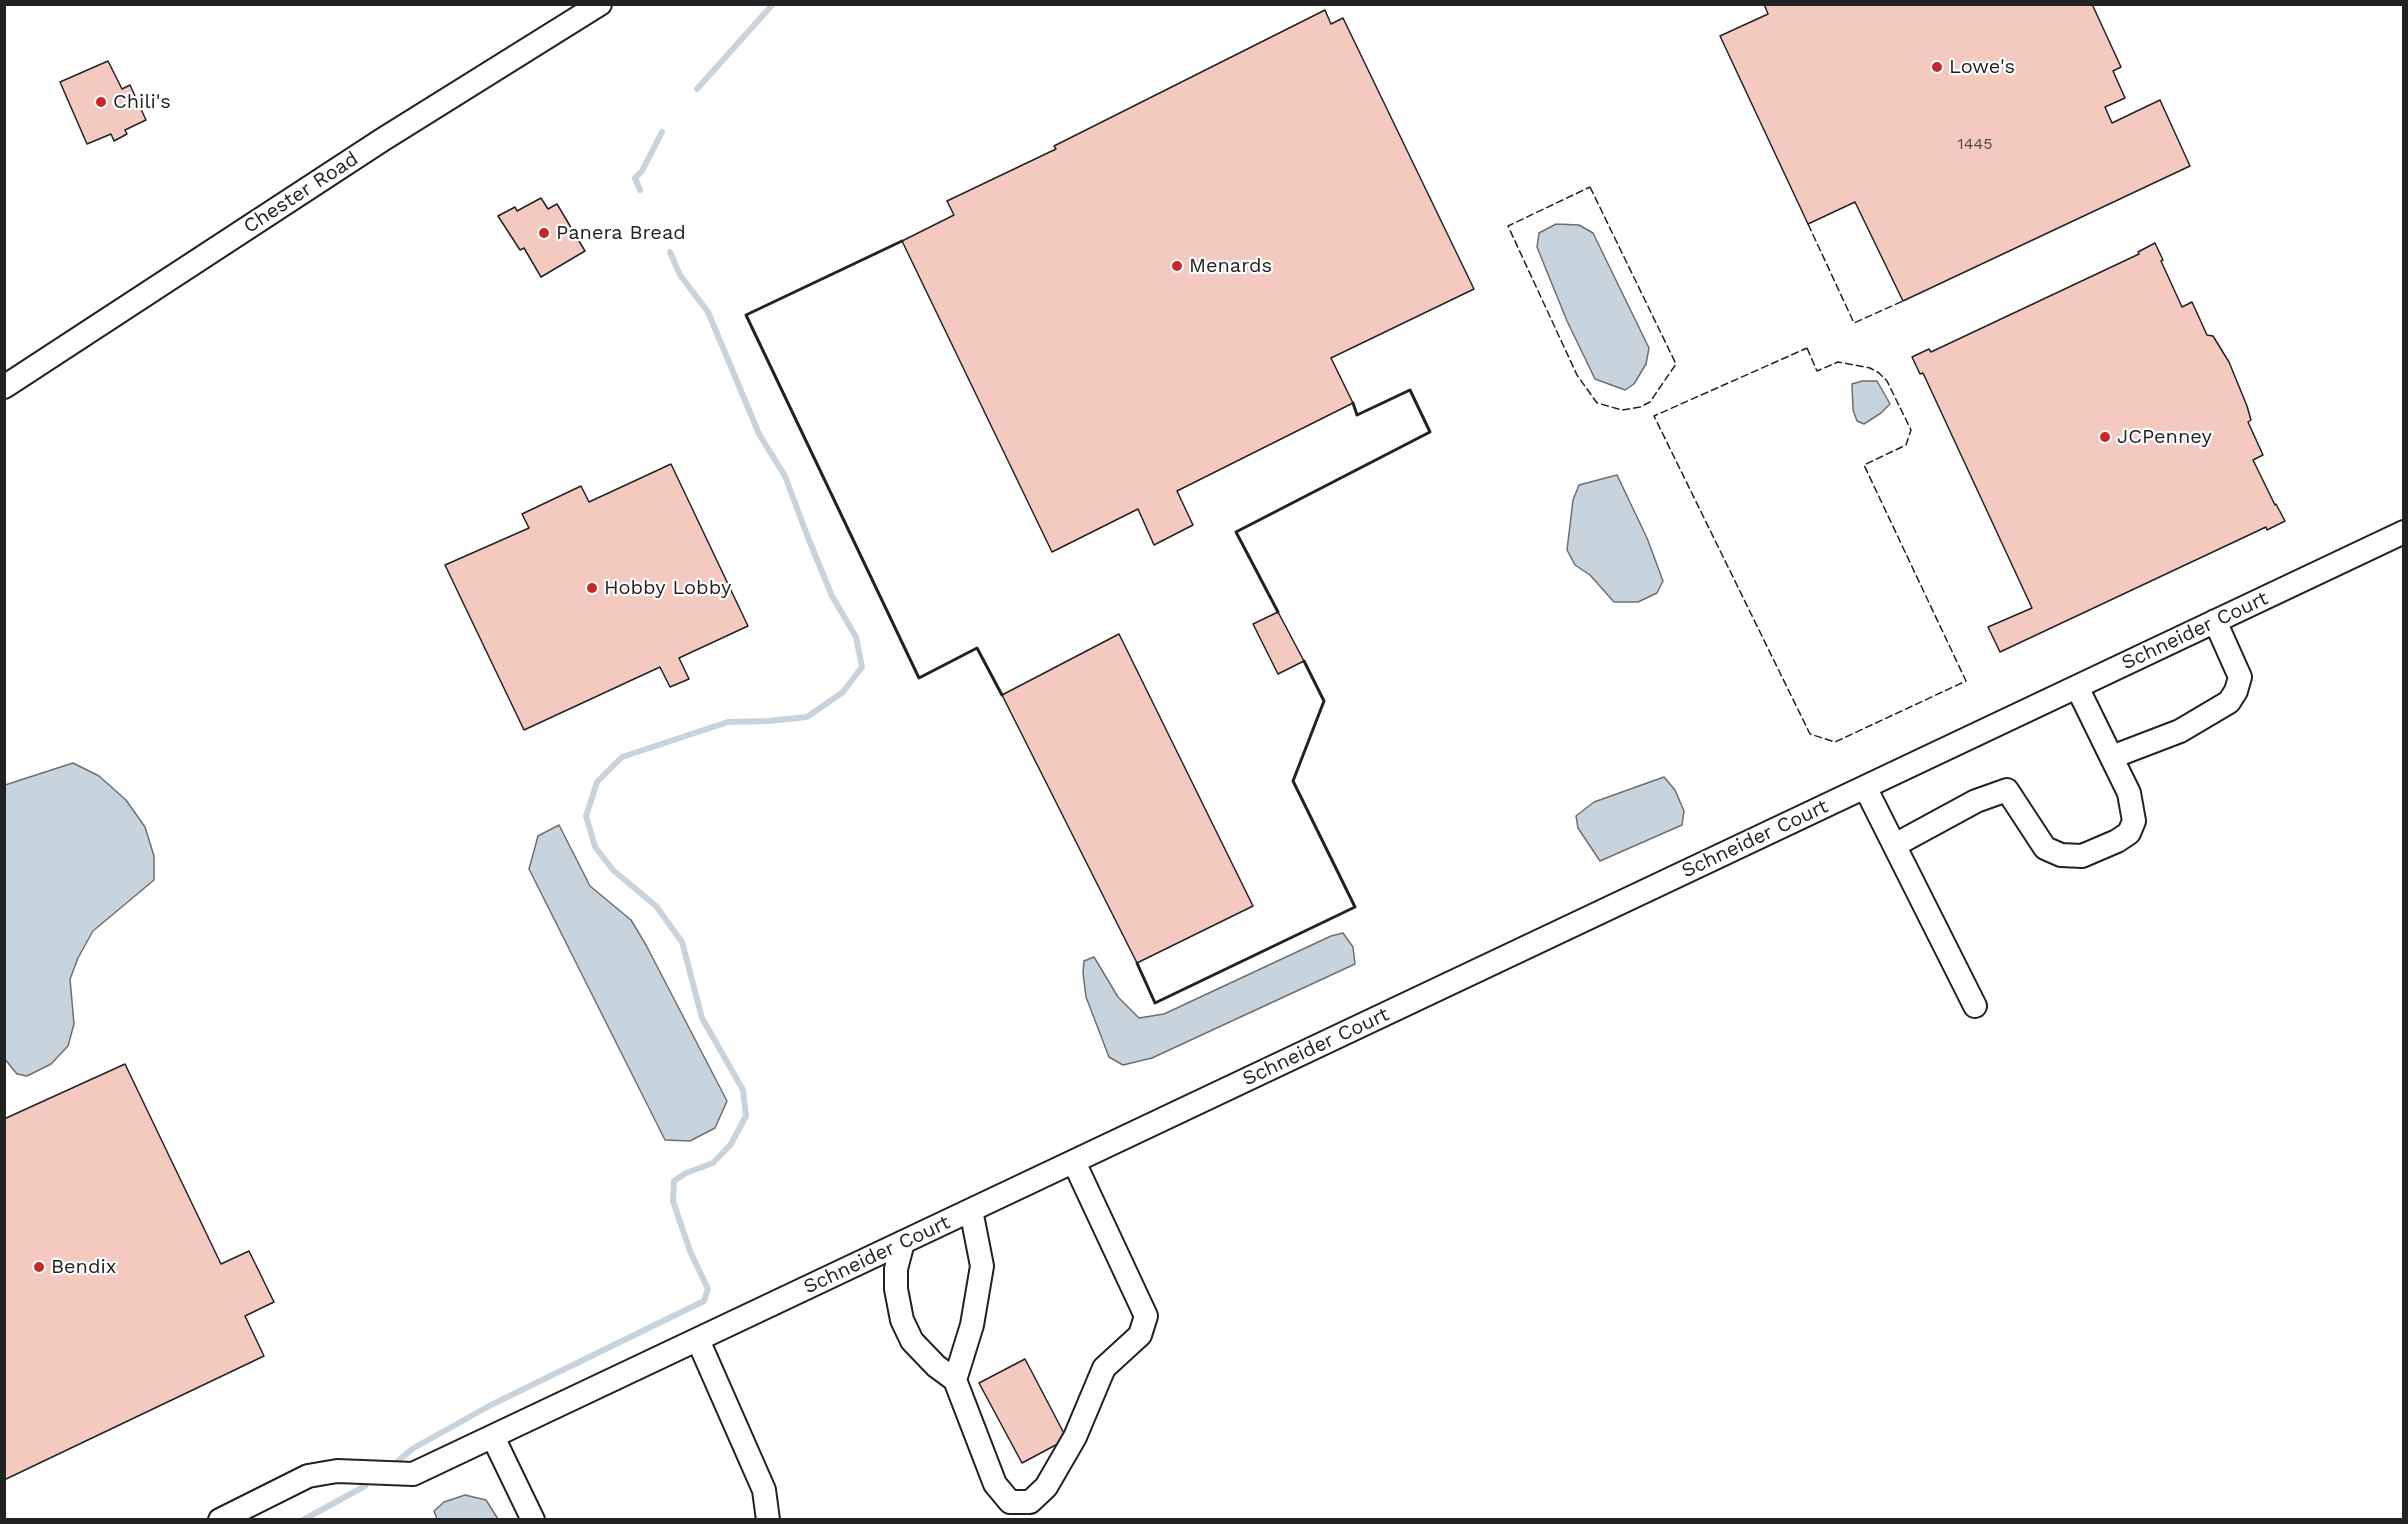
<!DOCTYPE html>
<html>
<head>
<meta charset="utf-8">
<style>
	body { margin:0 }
	#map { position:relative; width:2408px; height:1524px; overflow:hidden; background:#fff; font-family:"Work Sans",sans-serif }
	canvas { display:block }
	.frame { position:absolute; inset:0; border:6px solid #222; pointer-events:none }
</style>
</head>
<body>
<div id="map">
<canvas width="2408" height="1524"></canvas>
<div class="frame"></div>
</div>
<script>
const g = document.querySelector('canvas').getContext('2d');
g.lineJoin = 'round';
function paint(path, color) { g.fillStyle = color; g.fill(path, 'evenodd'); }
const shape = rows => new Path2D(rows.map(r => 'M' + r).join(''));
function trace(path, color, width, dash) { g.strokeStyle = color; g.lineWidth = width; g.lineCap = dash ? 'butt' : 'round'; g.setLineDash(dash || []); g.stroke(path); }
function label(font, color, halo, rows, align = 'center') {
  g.font = font + ' "Work Sans",sans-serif'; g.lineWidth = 4.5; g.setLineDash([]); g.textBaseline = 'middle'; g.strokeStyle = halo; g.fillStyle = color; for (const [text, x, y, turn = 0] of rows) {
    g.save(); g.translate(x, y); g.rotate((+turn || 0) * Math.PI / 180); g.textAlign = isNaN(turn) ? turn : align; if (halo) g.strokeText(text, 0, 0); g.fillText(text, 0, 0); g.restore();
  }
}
const water = shape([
	[1556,224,1579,225,1593,233,1649,348,1646,364,1634,384,1625,390,1595,379,1567,321,1537,247,1539,233,1556,224],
	[1862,381,1877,381,1890,404,1881,413,1864,424,1857,421,1853,410,1852,384,1862,381],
	[1617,475,1647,538,1663,581,1657,593,1638,602,1614,602,1590,575,1575,565,1567,550,1573,500,1579,485,1617,475],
	[73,763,99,776,126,800,145,827,154,856,154,880,93,931,78,958,70,979,74,1024,68,1046,51,1064,27,1076,17,1074,4,1058,5,785,73,763],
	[1664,777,1675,790,1684,811,1682,825,1600,861,1578,828,1576,816,1594,802,1664,777],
	[559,825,590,886,631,920,646,945,727,1101,715,1128,690,1141,665,1140,529,869,538,836,559,825],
	[1343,933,1353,947,1355,964,1152,1058,1123,1065,1109,1057,1086,997,1083,973,1084,961,1094,957,1118,997,1139,1018,1164,1014,1331,936,1343,933],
	[465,1495,486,1500,498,1519,437,1519,434,1511,444,1502,465,1495]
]);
paint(water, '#c7d3dd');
trace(water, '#6f6f6f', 1.5);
trace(shape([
	[697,89,773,4],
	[640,190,635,178,642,171,662,132],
	[391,1467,412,1449,491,1405,704,1301,708,1289,690,1251,673,1201,674,1181,686,1173,713,1163,731,1144,746,1116,743,1090,702,1018,682,942,656,906,613,870,595,847,586,816,597,782,622,757,728,722,768,721,807,717,843,692,862,667,856,637,832,596,807,535,785,476,759,434,708,312,680,275,670,252],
	[303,1520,365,1486]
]), '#c7d3dd', 6);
const building = shape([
	[1764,4,2092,4,2121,67,2113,71,2125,98,2105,107,2112,123,2160,100,2190,166,1903,301,1855,202,1808,224,1720,36,1768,14,1764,4],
	[1325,10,1331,24,1343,18,1474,289,1331,358,1353,403,1177,491,1193,525,1154,545,1138,509,1052,552,902,241,954,215,947,201,1056,149,1054,146,1325,10],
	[108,61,122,89,130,85,146,120,125,130,127,134,114,141,111,134,87,144,60,82,108,61],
	[541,198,548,209,557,204,585,251,541,277,524,248,520,250,498,216,515,207,517,211,541,198],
	[2155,243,2163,260,2161,261,2182,307,2192,302,2207,335,2213,336,2229,362,2247,406,2251,420,2248,422,2263,455,2253,460,2275,505,2276,504,2285,521,2267,530,2266,527,2000,652,1988,627,2032,608,1923,373,1920,374,1912,357,1929,349,1931,352,2139,254,2138,252,2155,243],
	[671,464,748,626,679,658,689,679,670,687,660,667,524,730,445,565,529,528,522,514,581,486,589,502,671,464],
	[1278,612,1304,661,1278,674,1253,624,1278,612],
	[1119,634,1253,906,1137,963,1002,695,1119,634],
	[125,1064,221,1264,249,1251,274,1302,245,1316,264,1356,4,1480,4,1119,125,1064],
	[1025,1359,1067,1439,1022,1463,979,1383,1025,1359]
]);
paint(building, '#f3c9c0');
trace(building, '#222', 1.5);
const minor = shape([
	[4,387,382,140,600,4],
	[2112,757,2180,731,2229,702,2236,691,2240,677,2215,621],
	[1865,787,1975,1006],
	[1895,845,1976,801,2007,790,2045,848,2061,855,2082,856,2117,841,2129,833,2134,821,2129,793,2077,687],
	[971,1210,982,1266,972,1325,955,1380,995,1484,1010,1502,1030,1502,1046,1487,1075,1437,1104,1368,1140,1335,1146,1316,1074,1162],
	[903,1242,896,1269,896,1289,902,1320,912,1341,936,1366,955,1380],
	[698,1340,764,1490,768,1520],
	[493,1437,533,1520],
	[220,1520,308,1476,337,1471,413,1474,2404,532]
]);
trace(minor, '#222', 26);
trace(minor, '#fff', 22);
trace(shape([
	[1590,187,1676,364,1650,402,1640,407,1622,410,1597,403,1577,375,1508,226,1590,187],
	[1808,224,1854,323,1903,301],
	[1807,348,1817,371,1838,362,1870,368,1879,373,1887,381,1911,430,1906,445,1864,465,1966,681,1835,742,1810,734,1654,416,1807,348]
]), '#222', 1.5, [8, 3]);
trace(shape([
	[902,241,746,315,919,678,977,648,1002,695],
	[1278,612,1236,532,1430,432,1410,390,1357,415,1353,403],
	[1137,963,1155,1003,1355,907,1293,781,1324,701,1304,661]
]), '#222', 3);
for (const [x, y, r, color] of [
	[1937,67,6,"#c62828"],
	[101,102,6,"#c62828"],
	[544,233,6,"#c62828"],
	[1177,266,6,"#c62828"],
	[2105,437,6,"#c62828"],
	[592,588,6,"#c62828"],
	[39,1267,6,"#c62828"]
]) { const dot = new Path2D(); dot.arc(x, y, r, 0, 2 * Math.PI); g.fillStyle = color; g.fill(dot); trace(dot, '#fff', 2); }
label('16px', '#564c4a', null, [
	["1445",1975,144]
]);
label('20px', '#222', '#fff', [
	["Lowe's",1949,67],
	["Chili's",113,102],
	["Panera Bread",556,233],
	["Menards",1189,266],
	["JCPenney",2117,437],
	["Hobby Lobby",604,588],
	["Bendix",51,1267]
], 'left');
label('20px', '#222', '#fff', [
	["Chester Road",301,193,-33],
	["Schneider Court",2195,631,-25],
	["Schneider Court",1755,839,-25],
	["Schneider Court",1316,1047,-25],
	["Schneider Court",877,1255,-25]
]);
</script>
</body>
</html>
